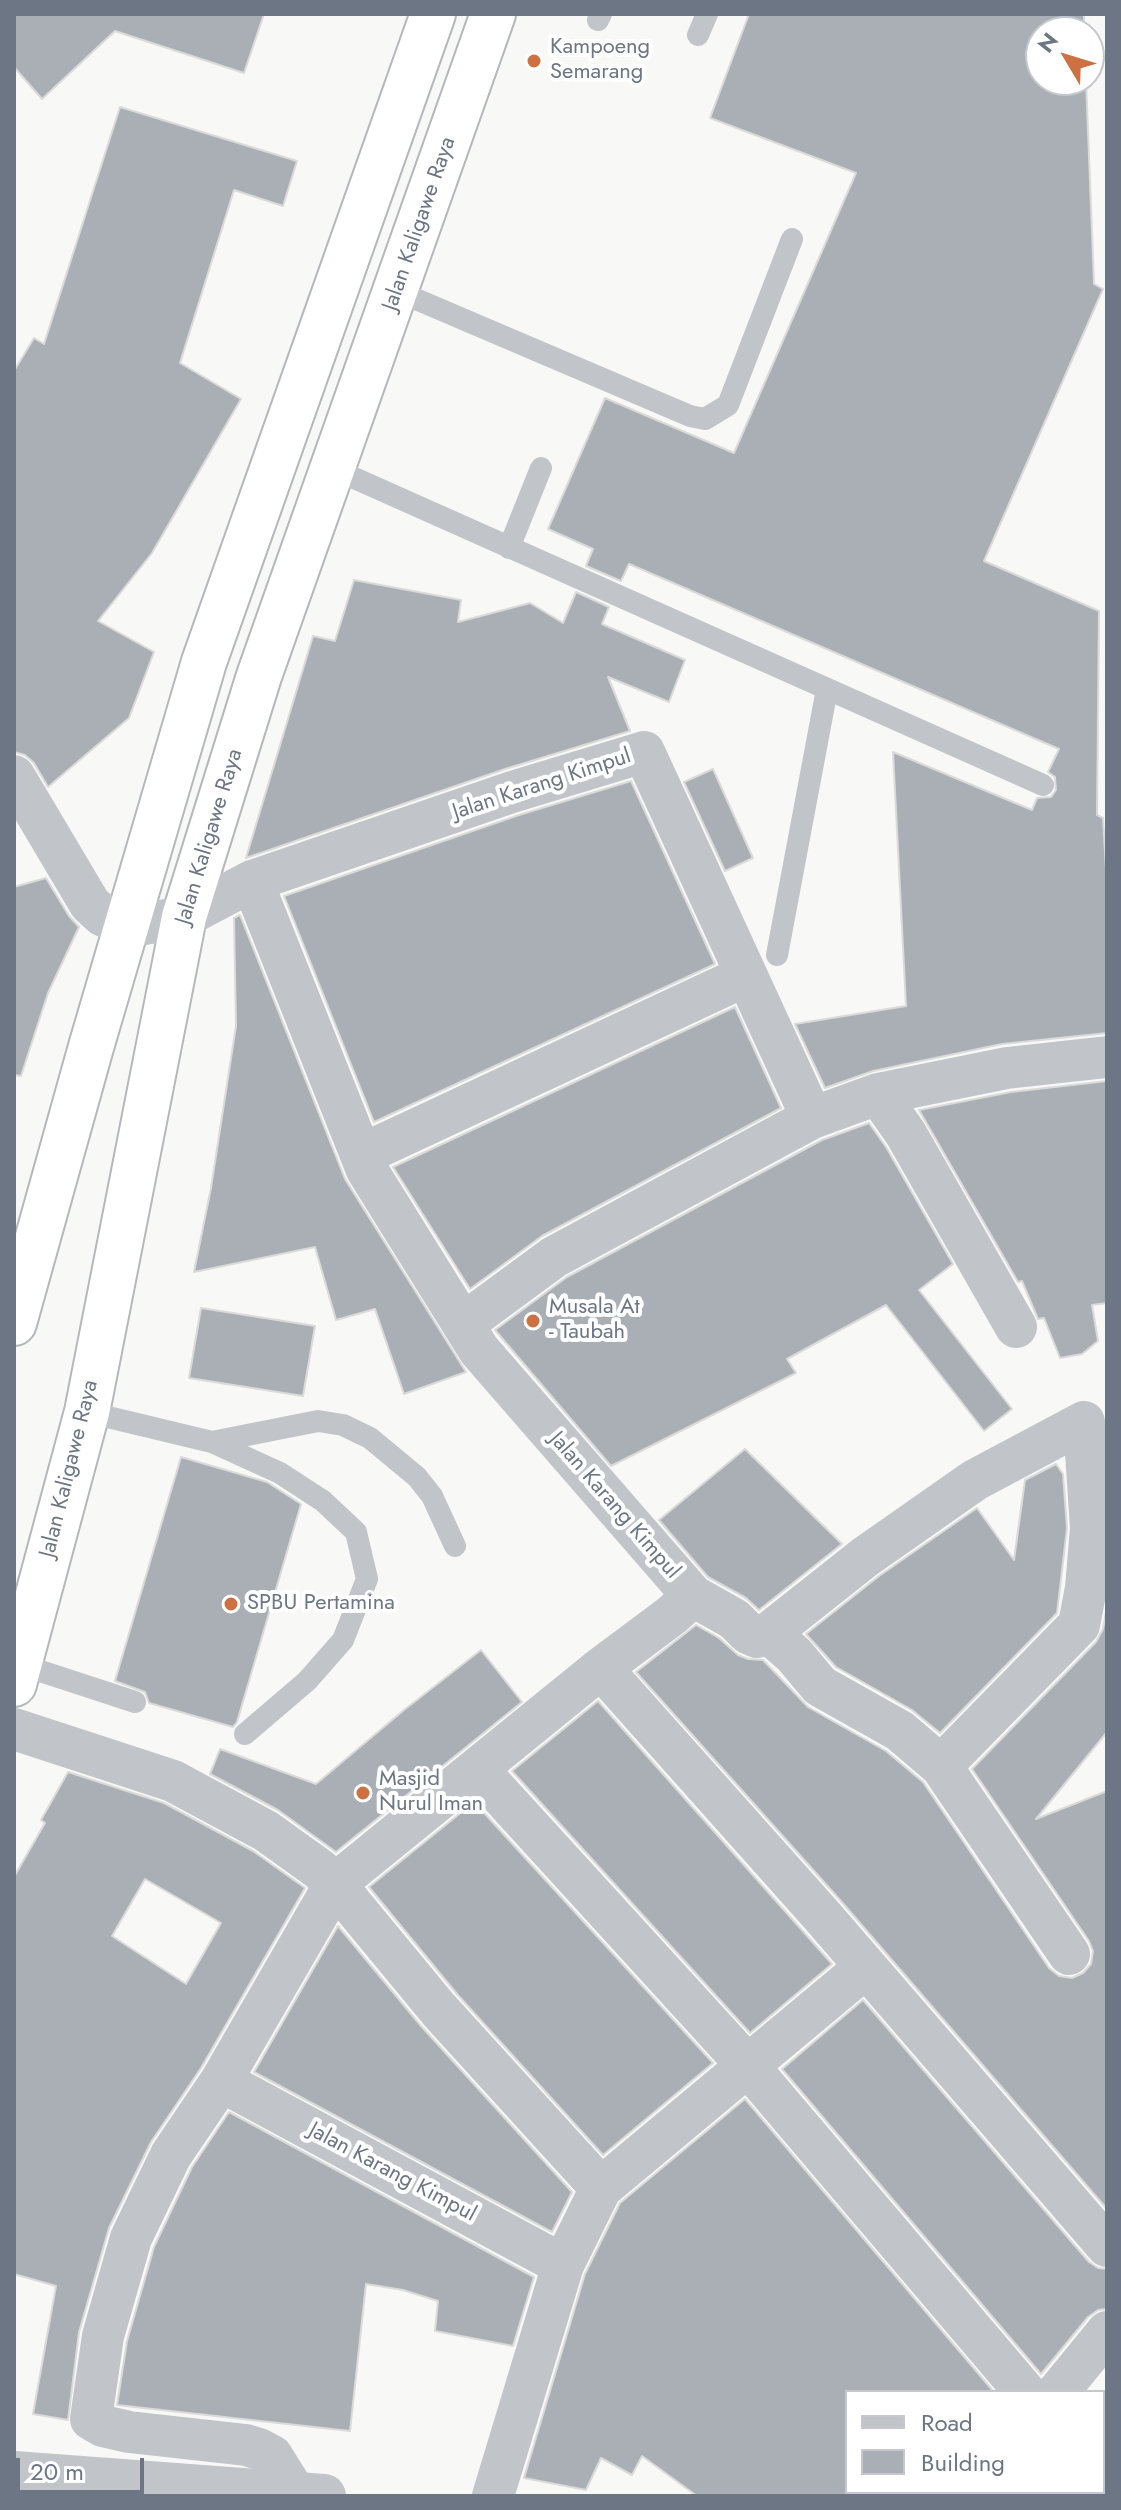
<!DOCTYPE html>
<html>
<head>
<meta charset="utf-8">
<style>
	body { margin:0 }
	#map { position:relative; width:1121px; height:2510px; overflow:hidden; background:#f8f9f7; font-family:Jost,sans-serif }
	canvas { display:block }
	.frame { position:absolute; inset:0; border:16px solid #6c7684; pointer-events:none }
	.legend { position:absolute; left:845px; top:2390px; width:260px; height:104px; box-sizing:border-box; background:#fff; border:2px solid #c4c8ce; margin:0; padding:10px 14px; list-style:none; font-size:24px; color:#6c7684 }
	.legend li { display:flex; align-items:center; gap:16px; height:40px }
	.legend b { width:40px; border:2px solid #c4c8ce }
	.north { position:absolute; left:1025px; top:16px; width:80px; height:80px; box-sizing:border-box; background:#fff; border:2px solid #c4c8ce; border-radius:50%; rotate:308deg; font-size:22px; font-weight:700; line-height:32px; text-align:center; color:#6c7684 }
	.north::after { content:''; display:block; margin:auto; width:28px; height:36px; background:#cd7142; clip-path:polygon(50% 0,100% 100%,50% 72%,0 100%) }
	.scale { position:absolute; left:16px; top:2458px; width:128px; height:36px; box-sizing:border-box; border:4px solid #6c7684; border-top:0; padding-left:10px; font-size:24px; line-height:28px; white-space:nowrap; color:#6c7684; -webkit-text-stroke:6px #fff; paint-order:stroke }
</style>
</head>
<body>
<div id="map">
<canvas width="1121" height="2510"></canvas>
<div class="frame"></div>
<ul class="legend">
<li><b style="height:10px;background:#c1c4c8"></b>Road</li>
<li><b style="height:22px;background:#aaafb6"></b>Building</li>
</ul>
<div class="north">N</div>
<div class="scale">20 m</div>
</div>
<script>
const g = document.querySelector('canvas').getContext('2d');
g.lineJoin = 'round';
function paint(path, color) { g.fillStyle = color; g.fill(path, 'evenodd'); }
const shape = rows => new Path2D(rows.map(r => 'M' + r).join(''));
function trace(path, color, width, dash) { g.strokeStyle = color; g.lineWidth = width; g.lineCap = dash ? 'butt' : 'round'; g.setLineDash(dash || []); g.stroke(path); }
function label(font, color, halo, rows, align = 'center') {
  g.font = font + ' Jost,sans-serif'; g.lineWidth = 8; g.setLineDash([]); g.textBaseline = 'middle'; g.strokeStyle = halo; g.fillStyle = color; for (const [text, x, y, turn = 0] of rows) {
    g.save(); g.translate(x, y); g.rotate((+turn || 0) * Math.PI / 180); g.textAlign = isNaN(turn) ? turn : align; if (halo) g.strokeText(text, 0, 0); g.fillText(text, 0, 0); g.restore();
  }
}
const building = shape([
	[14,14,264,14,244,73,115,31,42,99,14,67,14,14],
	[749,14,1084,14,1084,32,1041,32,1041,80,1086,80,1094,284,1103,289,984,561,1099,611,1097,815,1103,818,1107,885,1107,1033,1002,1044,873,1071,825,1088,795,1024,906,1006,893,752,1032,810,1037,798,1051,797,1056,790,1055,777,1048,772,1059,749,629,564,621,581,586,566,593,549,548,529,605,398,734,453,856,173,710,118,749,14],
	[120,107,297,161,283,206,234,190,180,363,241,399,152,553,98,621,154,652,129,718,48,787,34,763,25,755,14,752,14,371,34,338,44,344,120,107],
	[354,580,461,600,458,622,530,603,563,623,576,592,609,607,602,624,685,660,669,702,608,677,630,731,505,769,246,858,313,636,335,641,354,580],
	[713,769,753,858,725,871,684,782,713,769],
	[631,781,715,964,374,1122,284,896,519,815,631,781],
	[46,878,69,916,79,927,48,993,21,1076,14,1075,14,887,46,878],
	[240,915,345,1179,466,1372,404,1394,375,1309,336,1320,315,1247,194,1272,211,1188,236,1026,234,918,240,915],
	[735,1007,781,1108,542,1236,470,1289,393,1167,735,1007],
	[1107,1081,1107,1303,1092,1305,1098,1341,1082,1354,1060,1358,1044,1318,1038,1319,1022,1281,1018,1282,919,1110,1011,1092,1107,1081],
	[869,1123,886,1147,953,1264,919,1290,1012,1409,984,1431,886,1305,787,1359,796,1373,611,1466,495,1330,567,1277,822,1140,869,1123],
	[201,1308,315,1326,303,1396,189,1378,201,1308],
	[745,1449,842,1544,759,1610,746,1598,708,1577,659,1520,745,1449],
	[181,1457,267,1482,301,1504,237,1722,233,1727,149,1703,145,1692,115,1681,181,1457],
	[1056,1464,1063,1474,1067,1528,1057,1613,940,1733,912,1710,836,1667,806,1634,879,1576,977,1508,1014,1560,1025,1480,1056,1464],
	[1107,1606,1107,1732,1036,1819,1107,1791,1107,2209,841,1901,636,1672,696,1625,719,1638,738,1655,748,1659,763,1660,808,1707,886,1751,923,1782,1049,1968,1059,1976,1072,1978,1083,1973,1091,1964,1093,1951,1089,1941,972,1769,1096,1642,1103,1629,1107,1606],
	[481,1650,522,1702,336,1852,278,1810,210,1774,220,1749,316,1784,404,1710,481,1650],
	[598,1701,832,1964,750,2033,512,1771,598,1701],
	[68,1772,164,1803,253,1851,305,1888,201,2068,151,2142,109,2228,79,2332,68,2420,33,2414,56,2286,14,2274,14,1877,45,1823,41,1820,68,1772],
	[145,1879,221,1923,186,1984,112,1936,145,1879],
	[474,1802,713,2063,603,2155,457,1994,369,1887,474,1802],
	[338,1926,421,2026,572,2192,552,2232,254,2072,338,1926],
	[863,2000,1089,2262,1098,2268,1107,2269,1107,2309,1098,2310,1088,2317,1041,2374,782,2069,863,2000],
	[745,2099,994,2392,847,2392,847,2496,697,2496,642,2456,632,2475,601,2458,586,2490,524,2478,585,2274,620,2203,745,2099],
	[229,2112,534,2277,513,2346,435,2331,438,2301,403,2290,366,2284,350,2431,117,2405,127,2341,154,2247,192,2167,229,2112]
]);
paint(building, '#aaafb6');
trace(building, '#dadad9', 2);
const trunk = shape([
	[14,1323,91,1047,204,662,433,14],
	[14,1684,87,1412,184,917,259,676,493,14]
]);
trace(trunk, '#b5b7bb', 48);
trace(shape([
	[598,20,601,14],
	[698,35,707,14],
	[397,291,690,416,705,419,728,405,792,239],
	[334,469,1043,785],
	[509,548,541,468],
	[777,955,827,689],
	[87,1412,212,1442,280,1473,323,1501,356,1532,367,1579,343,1640,307,1681,245,1734],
	[212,1442,318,1421,343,1425,370,1438,417,1477,432,1496,455,1546],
	[19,1664,135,1702]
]), '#c1c4c8', 22);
trace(shape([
	[14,776,90,904,102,915,127,927,184,917,252,881,367,1170,479,1350,693,1596,734,1619,748,1633,757,1637,769,1633,865,1557,975,1480,1084,1422,1091,1528,1086,1588,1079,1625,941,1766],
	[252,881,512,792,644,752,812,1118],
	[878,1094,906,1134,1016,1327],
	[361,1155,745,976],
	[463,1324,554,1257,812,1118,878,1094,1007,1068,1107,1057],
	[769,1633,794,1655,820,1686,900,1731,941,1766,1069,1954],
	[601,1668,823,1917,1107,2246],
	[14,1729,173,1781,266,1831,319,1869,335,1884,439,2010,601,2188],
	[477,1769,748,2066,1025,2392],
	[221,2081,563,2265],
	[1058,2392,1107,2332],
	[295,2493,272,2456,259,2449,246,2445,129,2432,103,2426,91,2419,103,2336,131,2238,171,2155,221,2081,335,1884,601,1668,672,1615,693,1596],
	[493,2496,563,2265,601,2188,866,1967],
	[973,2496,976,2492]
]), '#c1c4c8', 42);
trace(shape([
	[14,2473,324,2496]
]), '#c1c4c8', 44);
trace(trunk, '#fff', 44);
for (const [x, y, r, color] of [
	[534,61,8,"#cd7142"],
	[533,1321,8,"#cd7142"],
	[231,1604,8,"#cd7142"],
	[363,1793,8,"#cd7142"]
]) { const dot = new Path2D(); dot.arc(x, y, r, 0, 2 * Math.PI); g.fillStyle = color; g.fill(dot); trace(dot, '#fff', 3); }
label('22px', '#6c7684', '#fff', [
	["Kampoeng",550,48],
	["Semarang",550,73],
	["Musala At",549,1308],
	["- Taubah",549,1333],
	["SPBU Pertamina",247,1604],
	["Masjid",379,1780],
	["Nurul Iman",379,1805]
], 'left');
label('22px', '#6c7684', '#fff', [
	["Jalan Kaligawe Raya",420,224,-71],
	["Jalan Karang Kimpul",542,785,-18],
	["Jalan Kaligawe Raya",210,837,-73],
	["Jalan Kaligawe Raya",70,1469,-76],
	["Jalan Karang Kimpul",614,1506,49],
	["Jalan Karang Kimpul",392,2173,28]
]);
</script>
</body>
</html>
